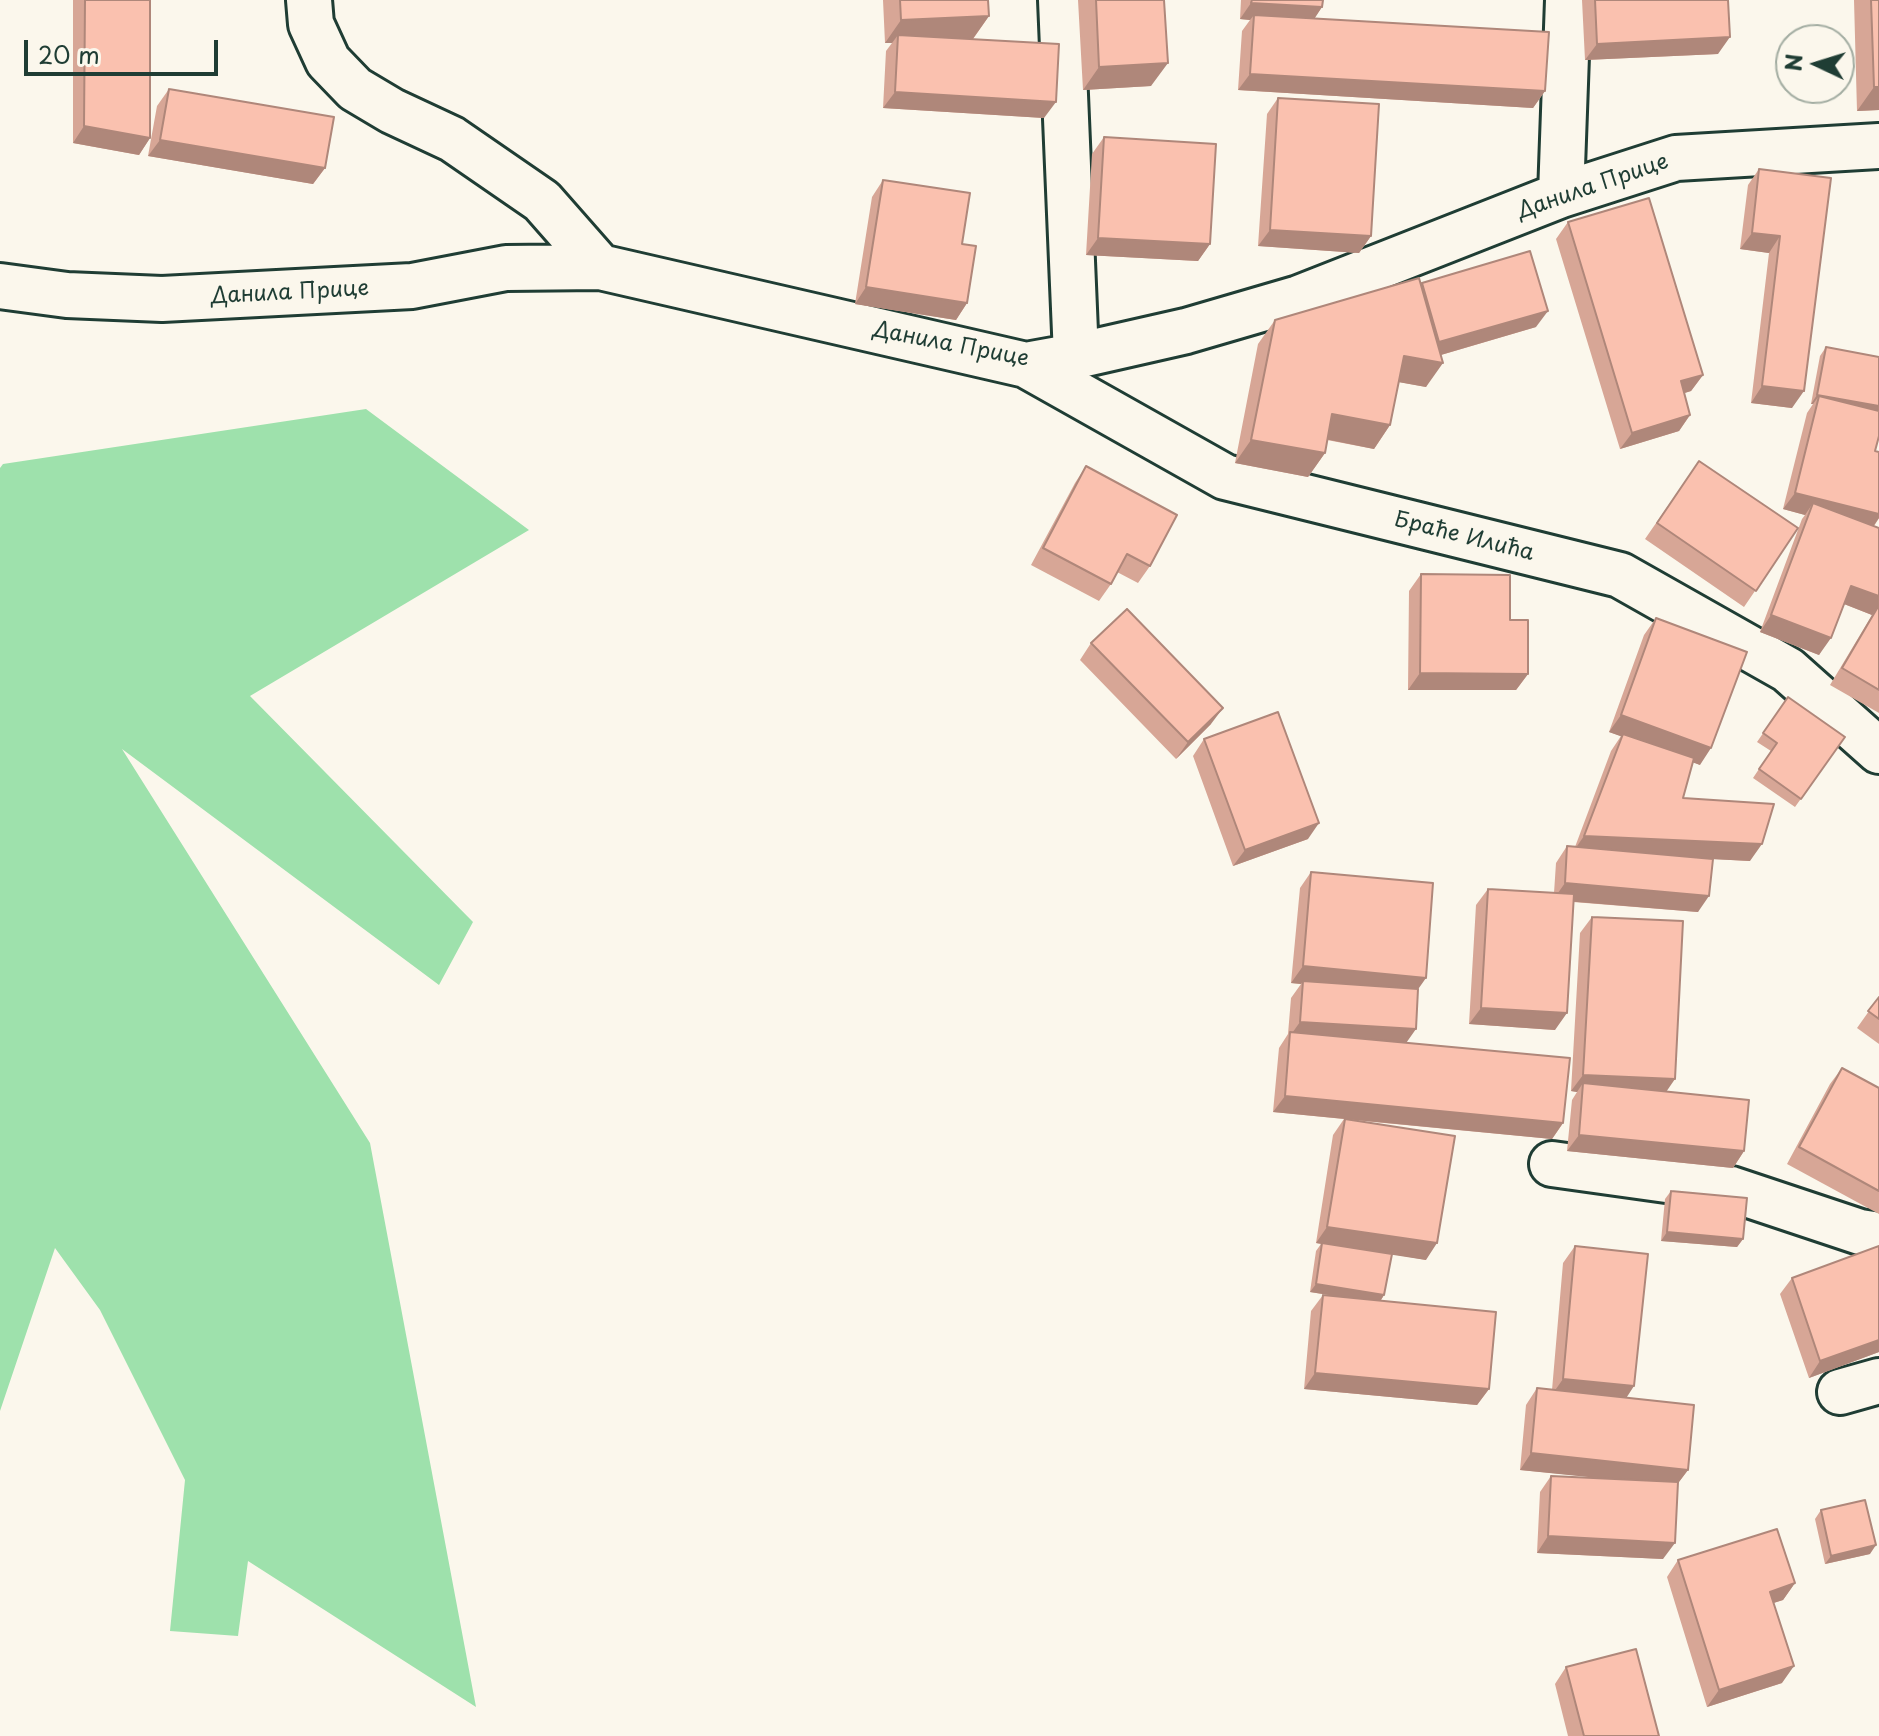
<!DOCTYPE html>
<html>
<head>
<meta charset="utf-8">
<style>
	body { margin:0 }
	#map { position:relative; width:1879px; height:1736px; overflow:hidden; background:#fbf7ec; font-family:"Playpen Sans",sans-serif }
	canvas { display:block }
	.north { position:absolute; left:1775px; top:24px; width:80px; height:80px; box-sizing:border-box; background:#fbf7ec; border:2px solid #a3ada2; border-radius:50%; rotate:274deg; font-size:22px; font-weight:700; line-height:32px; text-align:center; color:#1f3d34 }
	.north::after { content:''; display:block; margin:auto; width:28px; height:36px; background:#1f3d34; clip-path:polygon(50% 0,100% 100%,50% 72%,0 100%) }
	.scale { position:absolute; left:24px; top:40px; width:194px; height:36px; box-sizing:border-box; border:4px solid #1f3d34; border-top:0; padding-left:10px; font-size:24px; line-height:28px; white-space:nowrap; color:#1f3d34; -webkit-text-stroke:6px #fbf7ec; paint-order:stroke }
</style>
</head>
<body>
<div id="map">
<canvas width="1879" height="1736"></canvas>
<div class="north">N</div>
<div class="scale">20 m</div>
</div>
<script>
const g = document.querySelector('canvas').getContext('2d');
g.lineJoin = 'round';
function paint(path, color) { g.fillStyle = color; g.fill(path, 'evenodd'); }
const shape = rows => new Path2D(rows.map(r => 'M' + r).join(''));
function trace(path, color, width, dash) { g.strokeStyle = color; g.lineWidth = width; g.lineCap = dash ? 'butt' : 'round'; g.setLineDash(dash || []); g.stroke(path); }
function label(font, color, halo, rows, align = 'center') {
  g.font = font + ' "Playpen Sans",sans-serif'; g.lineWidth = 6; g.setLineDash([]); g.textBaseline = 'middle'; g.strokeStyle = halo; g.fillStyle = color; for (const [text, x, y, turn = 0] of rows) {
    g.save(); g.translate(x, y); g.rotate((+turn || 0) * Math.PI / 180); g.textAlign = isNaN(turn) ? turn : align; if (halo) g.strokeText(text, 0, 0); g.fillText(text, 0, 0); g.restore();
  }
}
paint(shape([
	[366,409,529,530,250,696,473,922,439,985,122,749,370,1143,476,1707,248,1561,238,1636,170,1631,185,1480,100,1310,55,1248,0,1411,0,468,3,464]
]), '#9ee1ac');
const minor = shape([
	[309,0,311,24,328,61,355,89,392,111,452,139,542,201,600,267],
	[1061,0,1076,356],
	[1561,195,1568,0],
	[0,286,67,295,162,299,412,286,506,268,600,267,1026,365,1076,356,1186,331,1299,298,1561,195,1676,158,1879,146],
	[1026,365,1225,477,1620,575,1788,670,1879,751],
	[1552,1164,1731,1189,1860,1232,1879,1235],
	[1840,1392,1879,1381]
]);
trace(minor, '#1f3d34', 50);
trace(minor, '#fbf7ec', 44);
paint(shape([
	[73,0,150,0,150,138,139,155,73,143],
	[883,0,988,0,989,16,973,39,1044,118,883,108,886,51,892,43,885,43],
	[1078,0,1164,0,1151,86,1083,90],
	[1241,0,1323,0,1322,7,1314,18,1545,91,1533,108,1238,90,1242,31,1250,20,1240,19],
	[1582,0,1728,0,1718,54,1585,60],
	[1854,0,1879,0,1879,110,1857,111],
	[169,89,325,168,313,184,148,156,157,106],
	[1278,98,1371,236,1359,253,1258,246,1267,114],
	[1104,137,1210,244,1198,261,1086,255,1092,154],
	[1759,169,1831,178,1792,408,1751,403,1769,253,1740,249,1748,185],
	[883,180,962,244,967,303,956,320,855,304,872,197],
	[1568,222,1703,375,1691,391,1684,393,1690,415,1679,431,1620,449,1556,239],
	[1422,283,1536,327,1441,355,1426,387,1399,382,1390,425,1374,449,1327,440,1325,453,1308,477,1235,463,1258,344,1275,320,1420,284],
	[1826,347,1875,451,1879,452,1879,518,1874,526,1879,528,1879,713,1830,685,1872,615,1844,604,1819,655,1760,632,1802,519,1805,515,1783,509,1807,413,1813,404,1811,404,1820,356],
	[1699,461,1798,528,1744,607,1645,539],
	[1086,466,1150,566,1138,583,1117,572,1111,584,1099,601,1031,565,1075,483],
	[1421,574,1510,620,1528,674,1516,690,1408,690,1409,591],
	[1656,618,1700,765,1693,762,1683,798,1750,861,1713,859,1698,912,1573,902,1555,1030,1469,1024,1476,905,1488,889,1554,893,1556,863,1567,846,1575,847,1611,751,1621,736,1609,732,1644,635],
	[1091,643,1211,724,1176,759,1080,660],
	[1788,697,1845,737,1795,807,1753,778,1771,751,1757,742],
	[1204,739,1308,839,1233,866,1193,756],
	[1311,872,1418,989,1406,1043,1563,1123,1552,1139,1353,1120,1426,1260,1392,1254,1384,1295,1381,1300,1489,1389,1477,1405,1304,1389,1311,1311,1323,1295,1329,1295,1310,1292,1316,1251,1321,1244,1316,1243,1333,1135,1344,1119,1273,1112,1279,1048,1288,1034,1291,998,1301,984,1291,983,1300,888],
	[1592,917,1666,1092,1744,1151,1733,1168,1567,1151,1572,1100,1577,1092,1571,1091,1580,933],
	[1879,997,1879,1044,1857,1028],
	[1842,1068,1879,1088,1879,1214,1787,1164,1830,1084],
	[1671,1191,1743,1239,1737,1247,1661,1241,1665,1199],
	[1575,1246,1626,1398,1688,1470,1678,1483,1663,1559,1537,1553,1540,1492,1551,1476,1603,1478,1520,1470,1526,1405,1537,1388,1552,1390,1563,1263],
	[1792,1278,1879,1352,1809,1378,1780,1294],
	[1821,1510,1870,1554,1825,1564,1815,1519],
	[1678,1560,1795,1583,1783,1600,1773,1603,1782,1683,1707,1707,1667,1577],
	[1566,1667,1659,1736,1568,1736,1555,1684]
]), '#d7a696');
paint(shape([
	[1251,3,1322,7,1311,24,1254,15,1250,20,1240,19],
	[989,16,972,40,898,35,892,43,885,43,901,20],
	[1730,37,1718,54,1585,60,1597,44],
	[1168,63,1151,86,1083,90,1099,67],
	[1250,74,1545,91,1533,108,1238,90],
	[1874,87,1879,87,1879,110,1857,111],
	[895,92,1056,102,1044,118,883,108],
	[84,126,150,138,139,155,73,143],
	[160,140,325,168,313,184,148,156],
	[1270,230,1371,236,1359,253,1258,246],
	[1752,233,1780,236,1769,253,1740,249],
	[1098,238,1210,244,1198,261,1086,255],
	[866,287,967,303,956,320,855,304],
	[1548,311,1536,327,1427,359,1439,342],
	[1404,356,1443,363,1426,387,1387,380],
	[1703,375,1691,391,1669,398,1681,381],
	[1762,386,1804,391,1792,408,1751,403],
	[1817,395,1879,406,1879,411,1819,396,1813,404,1811,404],
	[1332,414,1390,425,1374,449,1315,437],
	[1690,415,1679,431,1620,449,1632,433],
	[1251,440,1325,453,1308,477,1235,463],
	[1795,493,1879,514,1879,518,1870,531,1813,503,1805,515,1783,509],
	[1851,586,1879,596,1879,605,1872,615,1839,602],
	[1771,615,1831,638,1819,655,1760,632],
	[1420,673,1528,674,1516,690,1408,690],
	[1223,708,1211,724,1176,759,1188,742],
	[1621,715,1711,748,1700,765,1609,732],
	[1319,823,1308,839,1233,866,1245,850],
	[1584,836,1762,844,1750,861,1573,852],
	[1565,883,1709,896,1698,912,1553,900],
	[1303,966,1426,978,1414,995,1303,981,1301,984,1291,983],
	[1481,1008,1567,1013,1555,1030,1469,1024],
	[1300,1022,1416,1029,1404,1046,1290,1036],
	[1583,1075,1675,1079,1664,1095,1583,1083,1577,1092,1571,1091],
	[1285,1096,1563,1123,1552,1139,1273,1112],
	[1579,1135,1744,1151,1733,1168,1567,1151],
	[1327,1227,1437,1243,1426,1260,1316,1243],
	[1667,1232,1743,1239,1737,1247,1661,1241],
	[1316,1284,1384,1295,1379,1303,1310,1292],
	[1879,1340,1879,1352,1809,1378,1820,1361],
	[1315,1373,1489,1389,1477,1405,1304,1389],
	[1563,1379,1634,1386,1623,1403,1551,1396],
	[1531,1453,1688,1470,1676,1486,1520,1470],
	[1548,1536,1675,1543,1663,1559,1537,1553],
	[1876,1545,1870,1554,1825,1564,1831,1556],
	[1795,1583,1783,1600,1758,1608,1770,1592],
	[1794,1666,1782,1683,1707,1707,1719,1690]
]), '#af877a');
const building = shape([
	[85,0,150,0,150,138,84,126,85,0],
	[900,0,988,0,989,16,901,20,900,0],
	[1096,0,1164,0,1168,63,1099,67,1096,0],
	[1252,0,1323,0,1322,7,1251,3,1252,0],
	[1595,0,1728,0,1730,37,1597,44,1595,0],
	[1871,0,1879,0,1879,87,1874,87,1871,0],
	[1254,15,1549,32,1545,91,1250,74,1254,15],
	[898,35,1059,44,1056,102,895,92,898,35],
	[169,89,334,117,325,168,160,140,169,89],
	[1278,98,1379,104,1371,236,1270,230,1278,98],
	[1104,137,1216,144,1210,244,1098,238,1104,137],
	[1759,169,1831,178,1804,391,1762,386,1780,236,1752,233,1759,169],
	[883,180,970,193,962,244,976,246,967,303,866,287,883,180],
	[1649,198,1703,375,1681,381,1690,415,1632,433,1568,222,1649,198],
	[1530,251,1548,311,1439,342,1422,283,1530,251],
	[1419,278,1443,363,1404,356,1390,425,1332,414,1325,453,1251,440,1275,320,1419,278],
	[1826,347,1879,357,1879,406,1817,395,1826,347],
	[1819,396,1879,411,1879,436,1875,451,1879,452,1879,514,1795,493,1819,396],
	[1699,461,1798,528,1756,591,1657,523,1699,461],
	[1086,466,1177,515,1150,566,1127,554,1111,584,1043,548,1086,466],
	[1813,503,1879,528,1879,596,1851,586,1831,638,1771,615,1813,503],
	[1421,574,1510,575,1510,620,1528,620,1528,674,1420,673,1421,574],
	[1879,605,1879,690,1842,668,1879,605],
	[1127,609,1223,708,1188,742,1091,643,1127,609],
	[1656,618,1747,652,1711,748,1621,715,1656,618],
	[1788,697,1845,737,1801,799,1759,769,1777,743,1763,733,1788,697],
	[1278,712,1319,823,1245,850,1204,739,1278,712],
	[1623,734,1694,758,1683,798,1774,804,1762,844,1584,836,1623,734],
	[1567,846,1713,859,1709,896,1565,883,1567,846],
	[1311,872,1433,883,1426,978,1303,966,1311,872],
	[1488,889,1574,894,1567,1013,1481,1008,1488,889],
	[1592,917,1683,921,1675,1079,1583,1075,1592,917],
	[1303,981,1418,989,1416,1029,1300,1022,1303,981],
	[1879,997,1879,1019,1868,1011,1879,997],
	[1290,1032,1570,1058,1563,1123,1285,1096,1290,1032],
	[1842,1068,1879,1088,1879,1191,1799,1147,1842,1068],
	[1583,1083,1749,1100,1744,1151,1579,1135,1583,1083],
	[1345,1119,1455,1136,1437,1243,1327,1227,1345,1119],
	[1671,1191,1747,1198,1743,1239,1667,1232,1671,1191],
	[1322,1243,1392,1254,1384,1295,1316,1284,1322,1243],
	[1575,1246,1648,1254,1634,1386,1563,1379,1575,1246],
	[1879,1246,1879,1340,1820,1361,1792,1278,1879,1246],
	[1323,1295,1496,1312,1489,1389,1315,1373,1323,1295],
	[1537,1388,1694,1405,1688,1470,1531,1453,1537,1388],
	[1551,1476,1678,1482,1675,1543,1548,1536,1551,1476],
	[1865,1500,1876,1545,1831,1556,1821,1510,1865,1500],
	[1777,1529,1795,1583,1770,1592,1794,1666,1719,1690,1678,1560,1777,1529],
	[1636,1649,1659,1736,1584,1736,1566,1667,1636,1649]
]);
paint(building, '#fac1af');
trace(building, '#af877a', 2);
label('22px', '#1f3d34', '#fbf7ec', [
	["Данила Прице",1593,187,-19],
	["Данила Прице",290,293,-3],
	["Данила Прице",951,345,11],
	["Браће Илића",1464,537,14]
]);
</script>
</body>
</html>
